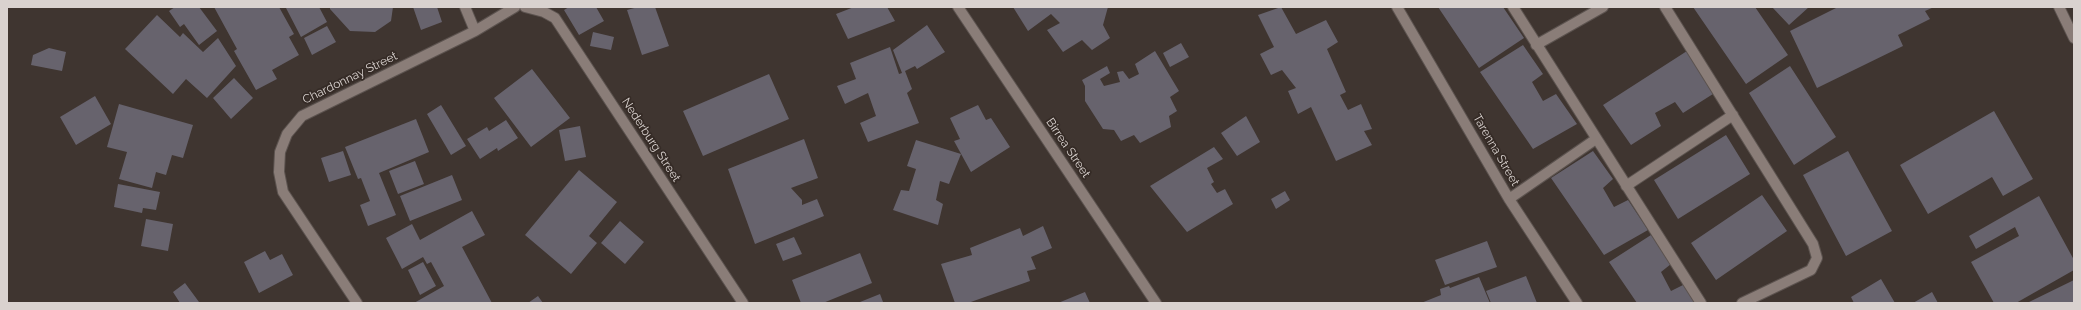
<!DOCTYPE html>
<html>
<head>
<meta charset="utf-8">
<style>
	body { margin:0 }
	#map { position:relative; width:2081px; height:310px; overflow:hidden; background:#3f3530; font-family:Raleway,sans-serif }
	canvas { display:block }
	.frame { position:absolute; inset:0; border:8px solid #d9d2cf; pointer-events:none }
</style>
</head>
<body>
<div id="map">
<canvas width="2081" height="310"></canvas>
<div class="frame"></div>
</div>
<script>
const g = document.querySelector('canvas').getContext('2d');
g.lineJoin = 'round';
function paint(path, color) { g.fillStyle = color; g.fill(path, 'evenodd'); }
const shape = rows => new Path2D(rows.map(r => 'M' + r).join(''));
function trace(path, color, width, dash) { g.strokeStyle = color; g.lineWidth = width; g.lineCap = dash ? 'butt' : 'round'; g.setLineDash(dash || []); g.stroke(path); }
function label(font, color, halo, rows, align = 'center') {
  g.font = font + ' Raleway,sans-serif'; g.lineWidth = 3.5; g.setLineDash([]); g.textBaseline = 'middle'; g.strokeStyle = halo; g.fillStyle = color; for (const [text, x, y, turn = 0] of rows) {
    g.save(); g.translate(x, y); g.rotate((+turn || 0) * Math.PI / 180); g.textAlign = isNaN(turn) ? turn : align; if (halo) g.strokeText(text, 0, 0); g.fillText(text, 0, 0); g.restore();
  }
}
paint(shape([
	[175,7,199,7,217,31,199,45,184,24,180,27,169,11],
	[214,7,279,7,294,34,289,37,299,55,272,70,277,79,256,90,234,51,237,49],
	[288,7,319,7,327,22,301,37,286,8],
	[330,7,393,7,391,21,375,32,350,31,330,9],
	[413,7,437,7,442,22,421,30],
	[569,7,596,7,604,21,579,35,564,10],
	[638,7,655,7,669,46,642,55,627,10],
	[854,7,887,7,895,21,848,39,836,14],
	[1013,7,1108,7,1103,25,1110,38,1092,50,1082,40,1063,52,1047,30,1060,23,1051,14,1028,31],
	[1281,7,1296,34,1326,20,1338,42,1327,49,1346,92,1340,95,1348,110,1361,104,1372,129,1364,131,1372,145,1336,161,1311,107,1298,114,1288,91,1296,88,1282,70,1271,75,1260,54,1274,47,1258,15],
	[1438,7,1503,7,1524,38,1479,68],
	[1693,7,1755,7,1788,55,1746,84],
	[1772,7,1809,7,1789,25],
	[1838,7,1934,7,1925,11,1930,19,1898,35,1903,46,1817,88,1790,31],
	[157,15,180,37,183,33,203,52,218,38,236,66,207,98,186,79,173,94,125,49],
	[927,25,945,52,917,69,915,66,905,71,912,89,907,93,919,123,868,142,860,123,876,116,868,93,845,104,837,86,856,79,850,63,890,47,899,74,902,73,893,50],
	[327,26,336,42,312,55,304,38],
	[593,32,614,37,611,50,590,46],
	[1181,43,1189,57,1170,67,1163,53],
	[1523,45,1543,74,1532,82,1543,101,1556,94,1577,124,1533,149,1480,72],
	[49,48,66,52,62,71,31,65,33,55],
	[1155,51,1179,91,1170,97,1177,111,1169,116,1171,127,1140,143,1134,135,1121,141,1114,130,1103,129,1085,101,1085,86,1082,80,1107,66,1110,73,1100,79,1104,86,1120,82,1117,72,1123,71,1129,79,1139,74,1135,64],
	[1687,51,1713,94,1683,113,1675,102,1655,113,1661,126,1631,145,1603,105],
	[1790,66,1836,137,1794,165,1749,93],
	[532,69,570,118,531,147,494,98],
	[769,74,789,119,703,156,683,111],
	[234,78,253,98,231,119,213,98],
	[95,96,111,124,76,145,60,117],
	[119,104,193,125,183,158,172,155,166,175,156,172,152,188,119,179,127,152,107,147],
	[441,105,466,146,451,155,427,114],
	[978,105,986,120,991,118,1010,147,971,172,954,141,960,139,950,118],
	[1994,111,2033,179,2003,196,1992,177,1928,214,1900,165],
	[1246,116,1260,142,1237,156,1221,133],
	[416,119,429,152,379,173,396,215,368,226,360,205,370,201,361,178,358,179,345,147],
	[506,120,518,138,498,151,497,148,480,159,467,139,487,127,489,131],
	[580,126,586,157,565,161,559,130],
	[1726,135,1750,174,1678,219,1654,180],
	[804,139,818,178,791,188,802,200,802,205,817,199,824,216,755,244,728,169],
	[916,140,961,154,949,184,940,181,936,200,943,204,938,225,893,210,901,190,909,191,916,169,907,166],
	[1214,147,1223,159,1207,168,1214,182,1211,184,1217,193,1225,189,1233,204,1187,232,1150,186],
	[343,151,351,175,329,182,321,158],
	[1593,151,1613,179,1603,188,1614,207,1628,200,1648,230,1604,255,1551,178],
	[1848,151,1892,231,1846,256,1803,175],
	[415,161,424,184,398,194,389,171],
	[579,170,617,202,589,236,597,243,571,274,525,235],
	[452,175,462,200,410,221,400,196],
	[118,184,160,192,156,210,143,208,142,213,114,207],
	[1285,191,1290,200,1276,209,1271,199],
	[1762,195,1787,231,1716,280,1691,243],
	[2039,196,2074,260,2074,270,2016,303,1994,303,1971,262,2019,236,2015,227,1976,249,1969,236],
	[472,211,485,235,462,247,492,303,414,303,444,286,431,262,427,264,423,257,402,269,386,238,412,224,420,240],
	[146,219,173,224,168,251,141,246],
	[620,221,644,242,625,264,601,243],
	[1043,226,1052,248,1031,257,1036,269,1027,271,1030,281,968,303,955,303,941,264,972,255,970,248,1020,228,1023,236],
	[1651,235,1671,264,1661,272,1671,291,1685,284,1698,303,1637,303,1609,262],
	[794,237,802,254,783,261,776,244],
	[1487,241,1497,267,1445,285,1435,260],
	[265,251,270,260,282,254,293,275,259,293,244,262],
	[860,253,872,283,823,303,801,303,792,280],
	[423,262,436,286,420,295,408,270],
	[1526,276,1537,303,1491,303,1486,291],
	[1479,277,1490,303,1421,303,1441,295,1440,289,1449,286,1450,288],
	[1881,279,1895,303,1854,303,1851,297],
	[2074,280,2074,303,2027,303],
	[185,283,199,302,198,303,180,303,173,292],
	[1085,292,1090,303,1058,303],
	[1932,292,1938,303,1913,303],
	[880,294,883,302,860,303,860,302],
	[538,296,543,303,528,303]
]), '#67636d');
const minor = shape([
	[465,7,475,31],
	[525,7,544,12,555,18,743,303],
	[958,7,1156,303],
	[1397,7,1509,199,1577,303],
	[1513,7,1701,303],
	[1665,7,1813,244,1817,258,1811,270,1742,303],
	[2059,7,2074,38],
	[1536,45,1603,7],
	[1626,186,1733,115],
	[1509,199,1596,139],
	[357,303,283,192,279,172,280,152,287,134,302,116,475,31,515,7]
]);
trace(minor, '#5c534f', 12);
trace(minor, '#8a7d78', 10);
label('12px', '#d9d2cf', '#352b26', [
	["Chardonnay Street",350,78,-26],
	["Nederburg Street",651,140,57],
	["Birrea Street",1068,148,56],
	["Tarenna Street",1496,150,60]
]);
</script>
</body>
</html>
